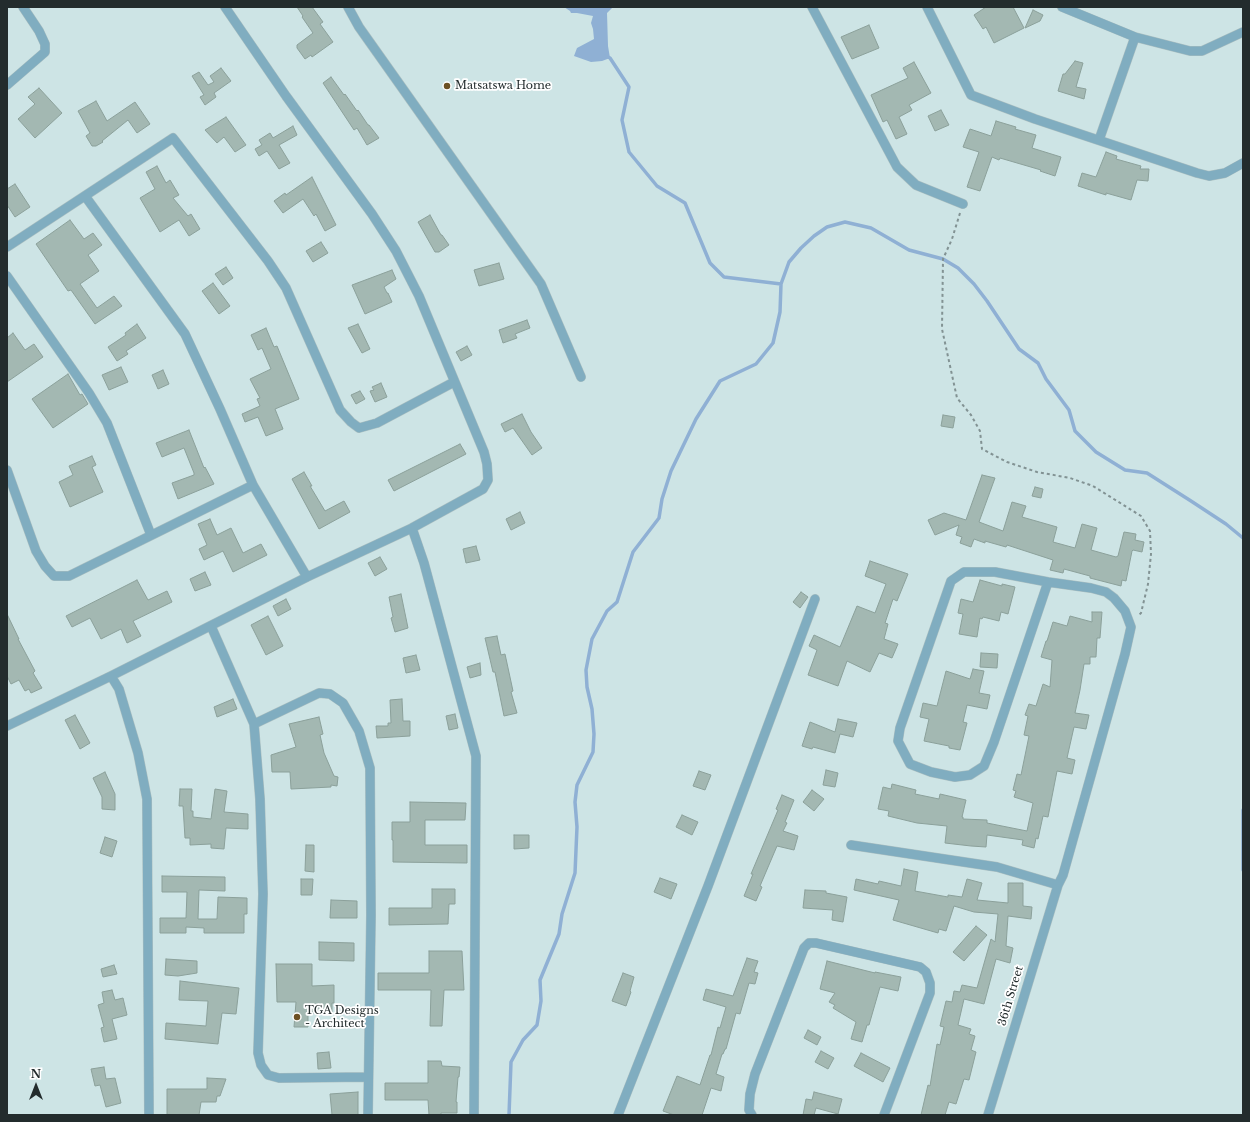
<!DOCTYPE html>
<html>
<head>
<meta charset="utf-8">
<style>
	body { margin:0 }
	#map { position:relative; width:1250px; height:1122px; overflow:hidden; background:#cde4e5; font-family:"Libre Baskerville",serif }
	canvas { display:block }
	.frame { position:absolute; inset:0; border:8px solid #232c2d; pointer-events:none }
	.north { position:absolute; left:16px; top:1066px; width:40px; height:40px; -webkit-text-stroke:3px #fff; paint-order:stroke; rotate:0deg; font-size:11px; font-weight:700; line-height:16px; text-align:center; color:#232c2d }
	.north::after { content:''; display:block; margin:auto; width:14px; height:18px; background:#232c2d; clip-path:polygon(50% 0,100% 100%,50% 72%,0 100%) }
</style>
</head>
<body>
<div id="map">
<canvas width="1250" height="1122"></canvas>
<div class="frame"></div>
<div class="north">N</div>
</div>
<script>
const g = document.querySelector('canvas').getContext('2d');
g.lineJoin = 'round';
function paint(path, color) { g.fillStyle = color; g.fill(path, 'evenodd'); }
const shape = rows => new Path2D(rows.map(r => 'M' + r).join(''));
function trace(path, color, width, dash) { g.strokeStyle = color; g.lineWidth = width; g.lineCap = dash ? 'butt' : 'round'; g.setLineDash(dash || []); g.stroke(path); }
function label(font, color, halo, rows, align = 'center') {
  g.font = font + ' "Libre Baskerville",serif'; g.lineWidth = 3.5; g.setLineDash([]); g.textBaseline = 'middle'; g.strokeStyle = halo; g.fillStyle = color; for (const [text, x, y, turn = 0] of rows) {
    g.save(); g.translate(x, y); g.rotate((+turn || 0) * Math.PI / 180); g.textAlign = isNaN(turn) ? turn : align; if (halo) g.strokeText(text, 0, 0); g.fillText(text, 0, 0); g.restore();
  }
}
paint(shape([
	[564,7,613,7,607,13,608,46,610,58,602,61,591,62,574,56,577,48,594,39,593,29,591,23,593,16,577,13,571,13,570,11]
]), '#8fb0d4');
trace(shape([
	[606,56,610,58,629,87,622,120,629,152,657,186,685,203,710,263,724,277,781,284],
	[1243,810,1243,870],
	[509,1115,511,1062,523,1040,537,1025,541,1001,540,980,559,934,562,914,575,873,577,827,575,802,577,785,593,752,594,734,592,709,587,687,586,670,592,639,607,611,617,602,633,552,659,518,662,499,671,471,696,419,720,381,756,364,773,343,780,312,781,284,789,262,801,248,814,236,827,227,845,222,871,228,909,250,943,259,958,268,974,284,987,301,1019,349,1038,363,1046,379,1069,410,1075,431,1096,452,1125,470,1147,473,1191,501,1226,524,1243,538]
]), '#8fb0d4', 3.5);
const building = shape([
	[297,7,312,7,323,22,320,24,333,42,312,57,311,55,305,59,297,48,297,45,313,33,302,17,303,16,297,7],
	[986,7,1013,7,1024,28,994,43,986,27,983,29,974,15,986,7],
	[1033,10,1043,15,1040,21,1025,28,1033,10],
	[869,25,879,48,852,59,841,37,869,25],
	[1075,61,1083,63,1076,87,1086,89,1084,99,1058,91,1063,74,1065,74,1075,61],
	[914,62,931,93,909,105,912,110,899,117,907,134,896,139,887,120,883,122,871,95,908,78,903,68,914,62],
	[221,68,231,81,214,93,216,97,205,105,200,97,204,95,192,76,199,72,208,85,214,82,210,76,221,68],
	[331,77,344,95,345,94,357,111,358,110,368,125,369,125,379,138,367,145,357,128,354,130,323,83,331,77],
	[39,88,62,113,35,138,18,119,35,104,28,97,39,88],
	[96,101,107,121,135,102,150,124,137,133,128,120,102,141,103,142,96,146,92,146,86,136,90,133,78,111,96,101],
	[941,110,949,125,935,131,928,116,941,110],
	[226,117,246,145,235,152,224,137,217,143,205,130,226,117],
	[996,121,1016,127,1015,129,1036,135,1032,148,1061,157,1055,176,1040,171,1041,170,1000,158,999,160,992,157,980,191,967,187,979,152,963,147,970,129,991,136,996,121],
	[293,126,297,135,279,145,290,163,279,169,267,151,259,156,255,149,262,145,259,140,270,133,273,138,293,126],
	[1106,152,1117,156,1116,159,1141,166,1140,169,1149,169,1148,181,1137,180,1131,200,1106,193,1106,195,1078,186,1082,173,1096,177,1106,152],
	[157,166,166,183,170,180,179,195,173,198,188,216,191,214,200,229,189,236,179,220,160,232,140,198,155,189,146,172,157,166],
	[312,177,336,225,325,231,316,214,314,216,303,199,283,213,274,201,285,193,286,195,312,177],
	[15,184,30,207,15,217,7,205,7,189,15,184],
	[430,215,441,235,442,235,449,245,439,252,435,252,418,222,430,215],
	[70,220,84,239,93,233,102,245,88,255,99,271,80,284,97,308,114,296,122,306,95,324,71,290,68,291,36,244,70,220],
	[321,242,328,253,313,262,306,251,321,242],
	[499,263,504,279,479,286,474,270,499,263],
	[226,267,233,278,223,285,215,274,226,267],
	[392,270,396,279,384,287,387,293,388,293,392,302,365,314,352,285,392,270],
	[213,283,230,306,219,314,202,291,213,283],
	[527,320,530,328,515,334,517,338,503,343,499,330,527,320],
	[137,324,146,338,126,351,128,354,117,361,108,347,126,335,125,333,137,324],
	[358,324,370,349,362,353,348,328,358,324],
	[266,328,274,347,277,346,299,399,275,409,283,429,266,436,258,417,245,422,242,414,260,406,257,399,260,398,250,379,271,369,262,348,258,350,251,335,266,328],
	[13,333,25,350,34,344,43,357,7,382,7,338,13,333],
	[467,346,472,355,461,361,456,352,467,346],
	[121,367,128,382,109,390,102,375,121,367],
	[163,370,169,384,158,389,152,375,163,370],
	[68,374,80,395,82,394,88,404,53,428,32,399,68,374],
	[381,383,387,397,375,402,370,391,374,390,372,387,381,383],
	[360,391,365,399,356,404,351,395,360,391],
	[522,414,531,432,542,448,532,455,513,428,505,432,501,424,522,414],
	[943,415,955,417,953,428,941,426,943,415],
	[189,430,204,468,205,467,214,484,178,499,172,483,194,475,194,473,184,448,162,457,156,443,189,430],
	[460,444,466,454,394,491,388,480,460,444],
	[92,456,96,465,92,467,103,492,70,507,59,482,73,475,69,466,92,456],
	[304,472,312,486,310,486,325,511,344,501,350,512,319,529,292,479,304,472],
	[982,475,995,478,979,522,1003,531,1012,502,1026,506,1022,517,1057,527,1053,542,1075,548,1082,524,1097,528,1091,550,1116,557,1118,556,1124,532,1136,534,1135,540,1144,542,1142,552,1133,550,1132,551,1126,581,1122,580,1121,586,1090,578,1090,576,1064,569,1063,573,1050,570,1053,560,1007,545,1006,547,985,541,985,543,974,539,971,547,960,543,962,537,956,535,959,525,935,535,928,520,944,513,966,520,982,475],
	[1035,487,1043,489,1041,498,1032,496,1035,487],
	[520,512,525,523,511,530,506,519,520,512],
	[210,519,217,535,231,528,243,553,261,544,267,555,233,572,223,551,204,560,199,549,207,545,198,524,210,519],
	[476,546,480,560,466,563,463,549,476,546],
	[380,557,387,569,375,576,368,563,380,557],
	[870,561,908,574,897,601,893,599,885,623,888,624,884,639,898,644,892,658,879,653,870,672,847,661,838,686,808,675,817,650,809,646,814,635,840,647,857,606,875,613,886,584,865,576,870,561],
	[205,572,211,585,195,591,190,579,205,572],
	[137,580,148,600,167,591,172,602,133,621,141,636,127,643,121,629,101,639,90,618,72,627,66,616,137,580],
	[980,580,1002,586,1002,584,1015,587,1008,614,1001,612,999,621,983,617,982,619,980,618,977,637,959,634,963,614,958,613,961,599,973,602,980,580],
	[801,592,808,597,800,608,793,602,801,592],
	[401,594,408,628,395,632,391,618,393,617,389,597,401,594],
	[286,599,291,609,278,616,273,606,286,599],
	[1092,612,1102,612,1100,638,1097,638,1096,657,1090,657,1090,664,1084,664,1080,690,1075,713,1089,715,1086,729,1074,727,1067,758,1075,760,1072,774,1057,771,1048,817,1043,816,1038,839,1036,838,1034,848,1022,845,1023,840,987,835,986,847,971,846,945,843,947,826,917,823,888,816,889,811,878,809,883,787,891,789,892,784,916,790,915,794,939,799,940,794,966,800,962,817,963,817,963,819,987,820,987,823,1027,831,1033,803,1014,797,1016,791,1013,790,1017,774,1021,775,1029,736,1024,735,1028,716,1025,715,1029,704,1036,706,1043,684,1050,687,1052,660,1041,657,1046,641,1047,641,1053,622,1067,626,1070,616,1092,622,1092,612],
	[7,614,19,639,18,639,35,671,33,673,42,688,31,693,29,689,25,691,19,680,11,684,7,676,7,614],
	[268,616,283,646,266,655,251,625,268,616],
	[497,636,501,655,505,654,513,691,511,692,517,713,504,716,495,672,493,672,485,638,497,636],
	[981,653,998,654,997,668,980,667,981,653],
	[416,655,420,670,406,673,403,658,416,655],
	[480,663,481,675,470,678,467,667,480,663],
	[973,669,984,671,979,693,990,695,987,709,967,705,963,722,967,723,960,750,949,748,949,746,924,741,929,719,920,717,923,703,937,706,946,671,970,679,973,669],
	[233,699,237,709,217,717,214,707,233,699],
	[402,699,403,721,410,721,410,736,377,738,376,726,388,726,388,723,391,723,390,700,402,699],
	[455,714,458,728,449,730,446,716,455,714],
	[75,715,90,743,80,749,65,720,75,715],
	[319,717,323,734,320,735,324,753,334,776,338,777,337,786,331,785,331,787,291,789,290,772,272,772,271,755,296,747,289,724,319,717],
	[838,719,857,723,853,737,840,734,835,753,813,747,812,749,802,746,810,722,835,732,838,719],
	[826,770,838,773,835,787,823,785,826,770],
	[699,771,711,775,705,790,693,786,699,771],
	[105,772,115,794,115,810,102,809,102,797,93,778,105,772],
	[180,789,192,789,191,811,193,811,193,817,211,819,215,789,227,791,224,812,248,814,248,829,226,828,224,849,211,848,211,844,190,845,190,838,185,838,183,806,179,806,180,789],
	[812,790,824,799,814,811,803,802,812,790],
	[782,795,794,800,785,822,787,823,783,831,798,836,794,850,777,846,760,886,762,887,756,901,744,896,753,874,751,874,778,810,776,809,782,795],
	[410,802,466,803,465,820,425,820,425,845,467,845,467,863,393,862,393,840,392,840,392,822,410,822,410,802],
	[682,815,698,822,692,835,676,827,682,815],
	[514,835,529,835,529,848,514,849,514,835],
	[105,837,117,841,112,857,100,853,105,837],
	[306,845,314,845,314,872,305,871,306,845],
	[904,869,918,872,915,891,948,897,948,895,962,897,967,879,982,883,977,900,1008,903,1008,883,1023,883,1023,906,1032,907,1031,919,1008,916,1006,946,1013,948,1010,963,996,959,984,1004,964,999,958,1025,971,1029,969,1034,975,1036,971,1050,976,1052,969,1080,964,1079,956,1104,949,1102,945,1115,921,1115,928,1085,930,1086,937,1044,940,1045,944,1027,940,1026,946,1001,952,1002,954,991,960,992,962,985,977,988,991,939,995,942,998,914,974,912,954,906,946,931,939,929,938,933,893,920,899,900,854,890,856,879,878,884,879,881,901,886,904,869],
	[162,876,225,877,225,891,199,890,198,919,217,919,218,897,247,898,247,914,244,914,244,933,204,933,204,928,186,927,186,933,160,933,160,918,186,918,187,892,162,892,162,876],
	[660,878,677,884,671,899,654,892,660,878],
	[301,879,313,879,312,895,301,895,301,879],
	[432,889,455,889,455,904,449,904,448,924,389,925,389,908,432,908,432,889],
	[805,890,826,891,826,893,847,897,843,922,832,920,833,910,803,908,805,890],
	[331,900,357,901,357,918,330,918,331,900],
	[976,926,987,935,964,961,953,952,976,926],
	[319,942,354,943,354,961,319,960,319,942],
	[429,951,462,951,464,990,444,990,442,1026,430,1026,431,990,378,990,378,973,429,973,429,951],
	[747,958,758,961,754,972,758,973,755,984,749,983,740,1014,736,1013,726,1049,725,1049,723,1054,722,1054,716,1074,724,1077,721,1091,711,1088,702,1115,674,1115,663,1111,677,1076,700,1085,710,1055,711,1055,718,1027,720,1028,726,1007,703,1000,706,989,733,996,747,958],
	[166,959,197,961,197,973,178,976,165,975,166,959],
	[827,961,875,973,875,972,901,977,898,991,880,987,869,1025,867,1025,862,1042,851,1039,856,1022,833,1008,835,1005,829,1002,835,993,820,989,827,961],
	[276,964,312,964,312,986,334,985,334,1003,332,1003,332,1014,308,1013,308,1027,294,1027,296,1002,277,1002,276,964],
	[114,965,117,974,103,977,101,969,114,965],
	[623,973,634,977,630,991,631,992,626,1006,612,1001,623,973],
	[180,981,239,988,236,1014,222,1013,218,1044,165,1039,166,1023,206,1026,208,1001,179,1000,180,981],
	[112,990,115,1000,123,998,127,1015,112,1019,117,1039,104,1042,101,1028,104,1027,98,1005,104,1003,102,992,112,990],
	[808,1030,821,1037,817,1045,804,1038,808,1030],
	[821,1051,834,1058,828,1069,815,1062,821,1051],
	[329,1052,331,1068,318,1069,317,1053,329,1052],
	[861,1053,890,1068,883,1082,854,1066,861,1053],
	[428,1061,441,1061,442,1066,460,1067,459,1077,458,1077,456,1102,457,1102,457,1113,441,1113,441,1115,429,1115,428,1100,385,1100,385,1083,428,1083,428,1061],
	[104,1067,106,1079,115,1078,121,1103,106,1107,100,1085,95,1086,91,1069,104,1067],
	[207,1078,226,1079,220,1096,217,1096,216,1102,201,1102,199,1115,167,1115,167,1089,207,1089,207,1078],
	[358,1092,358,1115,332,1115,330,1094,358,1092],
	[814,1092,842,1099,838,1114,816,1108,814,1115,803,1115,806,1099,812,1100,814,1092]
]);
paint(building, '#a3b8b2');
trace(building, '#8ba09a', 1);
const street = shape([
	[348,7,359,27,541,284,581,377],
	[812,7,897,167,916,185,963,204],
	[927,7,971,95,1035,119,1197,173,1209,176,1225,173,1243,163],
	[1062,7,1135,37,1190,51,1202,51,1243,32],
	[7,85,45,52,45,44,39,31,23,7],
	[1099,140,1135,37],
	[85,196,185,334,220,409,253,485],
	[7,247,173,138,268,261,286,288,340,410,351,422,359,428,377,423,454,382],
	[7,276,89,393,107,423,151,535],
	[7,470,36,551,45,566,54,576,69,576,253,485,307,577],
	[412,528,424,563,476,756,474,1115],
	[211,626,254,724,260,799,263,894,258,1053,261,1065,268,1075,279,1078,368,1077],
	[111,676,119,689,138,753,147,799,149,1115],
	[254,724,319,693,330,694,343,703,359,731,370,768,371,915,368,1115],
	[7,726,111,676,307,577,412,528,483,489,488,480,487,464,484,452,419,296,396,251,372,214,286,96,225,7],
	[851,845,997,867,1058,885],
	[618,1115,708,886,815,599],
	[752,1115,749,1110,750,1094,755,1074,804,948,809,943,816,943,920,967,926,972,930,983,930,993,884,1115],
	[988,1115,1058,885,1063,875,1125,654,1131,627,1125,611,1114,598,1106,592,1091,588,1048,582,995,572,964,572,951,581,900,728,898,741,910,764,931,772,955,777,970,775,984,766,994,742,1048,582]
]);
trace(street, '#abbfc0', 10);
trace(shape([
	[960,213,952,239,943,259,942,329,957,398,971,415,980,431,982,449,1007,462,1037,472,1070,478,1093,486,1141,516,1150,531,1151,554,1148,584,1141,613,1138,616]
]), '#829293', 2, [3, 3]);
trace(street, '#80adc0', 9);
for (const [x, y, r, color] of [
	[447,86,4,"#6c5023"],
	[297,1017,4,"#6c5023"]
]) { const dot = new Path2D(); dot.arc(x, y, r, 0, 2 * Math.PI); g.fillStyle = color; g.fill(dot); trace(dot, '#fff', 1.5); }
label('11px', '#232c2d', '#fff', [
	["Matsatswa Home",455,86],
	["TGA Designs",305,1011],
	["- Architect",305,1024]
], 'left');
label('11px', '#232c2d', '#fff', [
	["36th Street",1011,996,-73]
]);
</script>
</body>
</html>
